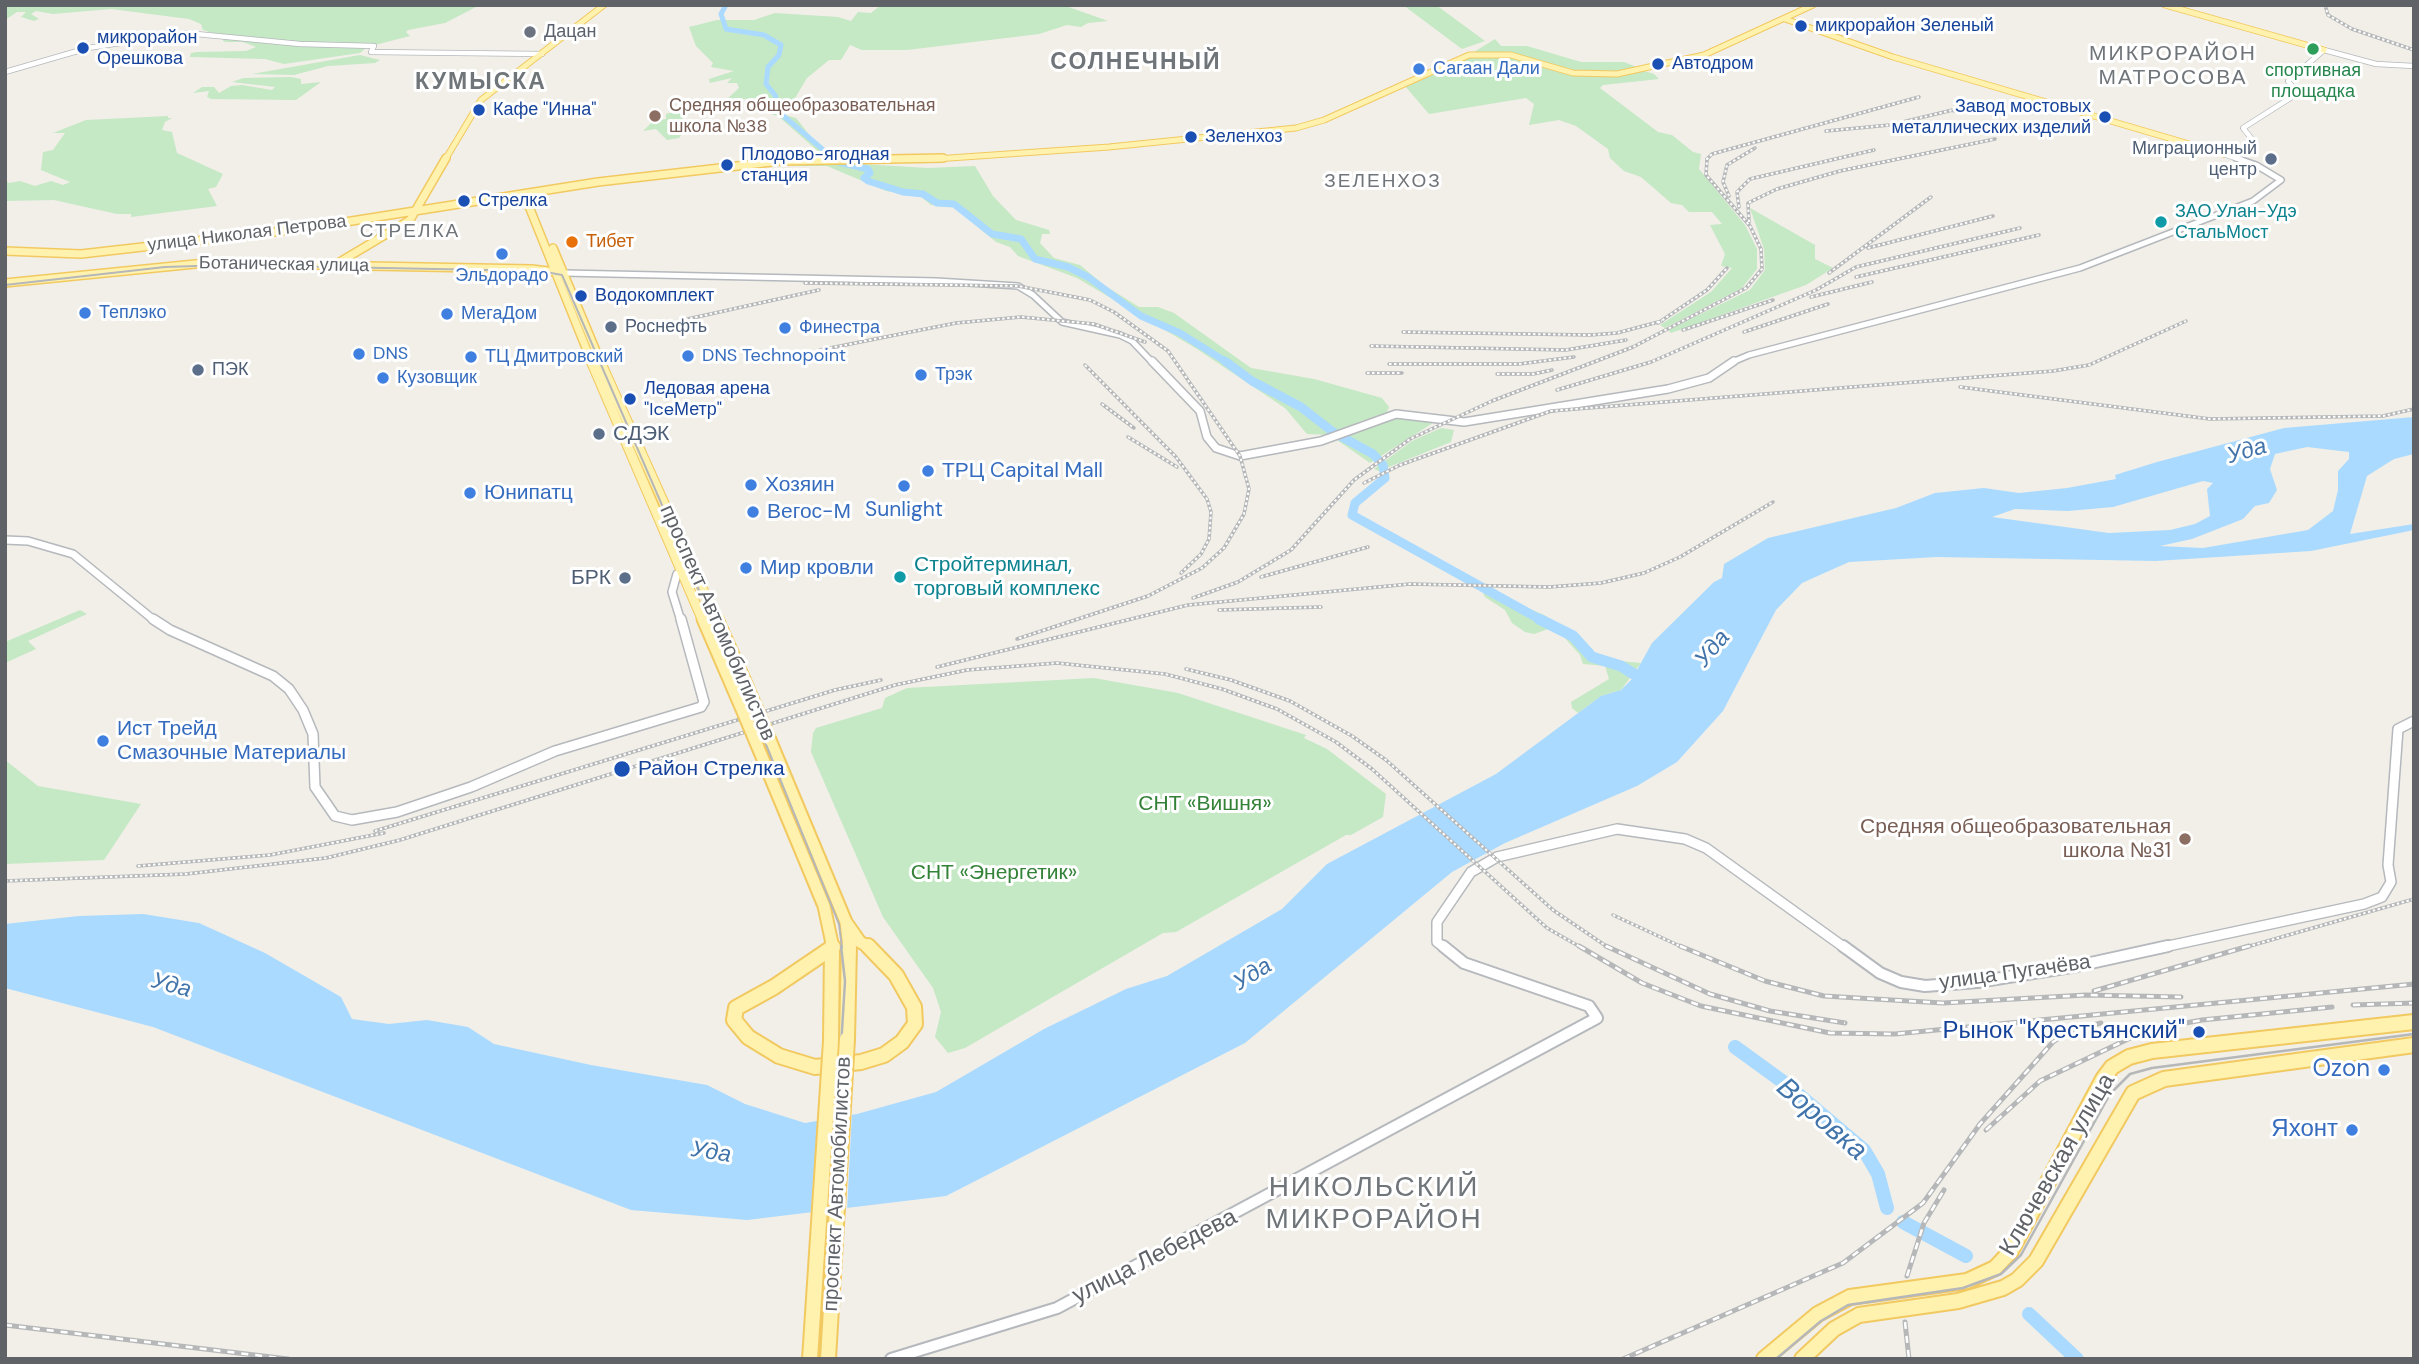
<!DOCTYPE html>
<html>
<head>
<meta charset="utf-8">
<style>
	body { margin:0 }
	#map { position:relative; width:2419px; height:1364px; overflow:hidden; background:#f1efe8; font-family:"DM Sans",sans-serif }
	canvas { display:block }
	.frame { position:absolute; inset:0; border:7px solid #5f6368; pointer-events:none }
</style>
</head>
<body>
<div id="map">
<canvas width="2419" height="1364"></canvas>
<div class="frame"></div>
</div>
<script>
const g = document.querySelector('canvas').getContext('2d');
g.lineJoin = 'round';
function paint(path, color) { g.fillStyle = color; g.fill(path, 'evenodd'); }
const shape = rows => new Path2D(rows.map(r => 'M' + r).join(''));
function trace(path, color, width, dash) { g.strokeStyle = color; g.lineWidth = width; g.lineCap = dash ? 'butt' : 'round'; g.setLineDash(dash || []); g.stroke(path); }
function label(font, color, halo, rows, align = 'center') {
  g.font = font + ' "DM Sans",sans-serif'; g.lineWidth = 6; g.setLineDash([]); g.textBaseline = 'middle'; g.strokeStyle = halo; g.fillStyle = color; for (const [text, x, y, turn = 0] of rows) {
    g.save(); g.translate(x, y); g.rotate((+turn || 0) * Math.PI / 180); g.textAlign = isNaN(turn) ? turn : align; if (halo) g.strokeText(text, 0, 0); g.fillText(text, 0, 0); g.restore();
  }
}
paint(shape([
	[5,5,502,5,478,6,445,23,408,30,406,32,410,36,367,47,360,53,284,64,265,59,190,57,191,53,197,52,246,51,256,47,243,42,226,42,223,41,223,36,203,30,201,24,189,19,111,9,53,14,36,11,31,14,39,19,34,21,21,17,26,12,17,12,5,20],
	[881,5,1063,5,1108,21,1088,23,1081,27,1067,25,1039,34,907,50,862,50,850,45,841,60,829,60,807,78,785,115,796,118,819,147,840,157,817,157,820,153,778,116,771,114,764,98,726,100,739,88,737,83,727,83,732,78,710,83,709,79,734,71,711,67,713,63,696,46,689,27,717,20,754,20,775,13,838,17,851,21,858,12,871,13],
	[1403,5,1436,5,1485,41,1462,49],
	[1495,39,1501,46,1527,46,1581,62,1624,62,1639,68,1616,72,1575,71,1513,53,1474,52],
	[360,55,380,60,375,63,328,66,294,75,252,74],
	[1476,55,1518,57,1577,76,1613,76,1644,71,1654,74,1659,79,1603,85,1600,88,1658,132,1672,135,1693,152,1701,154,1699,169,1745,225,1757,249,1757,269,1742,288,1665,328,1660,325,1711,292,1732,268,1721,266,1725,254,1710,225,1722,224,1712,212,1689,212,1682,205,1671,203,1641,177,1624,171,1610,158,1608,149,1576,126,1559,120,1529,125,1534,104,1526,98,1429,114,1405,86],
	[291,77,301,79,301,84,321,82,296,100,211,99,207,97,209,91,193,93,202,87,214,87,219,93,231,86,242,85,272,90,275,87,232,82,243,78],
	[684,109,692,112,679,121,683,132,679,138,667,140,656,129,643,131,653,121,666,119,666,114],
	[168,116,168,118,172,118,165,122,162,130,172,132,177,153,223,174,216,187,208,189,217,206,131,217,131,214,117,214,54,200,5,201,5,180,9,183,20,181,35,186,51,181,63,185,70,182,41,170,43,152,53,150,65,133,53,133,86,120],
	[844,163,928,168,975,166,993,196,1016,220,1049,230,1050,234,1042,234,1040,243,1054,258,1080,265,1104,285,1139,307,1158,307,1174,313,1251,368,1314,379,1382,398,1389,407,1386,415,1361,421,1330,435,1307,434,1285,408,1197,349,1077,278,1018,256,1010,247,996,242,953,206,931,205,920,196,886,191,827,166,778,166],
	[1750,208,1815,245,1815,259,1833,268,1806,285,1671,333,1668,330,1750,290,1765,270,1764,249],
	[1397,418,1436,421,1370,463,1337,440,1374,424],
	[1441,428,1454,430,1451,442,1379,471,1374,469,1412,441],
	[1361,517,1483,585,1470,584,1357,521],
	[1488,592,1542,614,1576,634,1593,652,1620,661,1641,663,1621,690,1601,696,1578,713,1572,708,1571,702,1609,679,1605,666,1583,664,1580,655,1563,636,1548,629,1534,634,1525,632,1512,623,1505,610,1485,597,1483,593],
	[80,610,87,614,28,641,36,649,5,663,5,642],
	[1094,678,1178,693,1306,735,1304,738,1327,749,1386,794,1383,817,1351,835,1346,835,1176,932,1163,933,965,1048,948,1053,935,1037,941,1012,933,988,883,917,811,752,813,733,816,728,882,708,885,698,907,688],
	[5,760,38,786,141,804,104,860,5,864]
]), '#c5e8c5');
paint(shape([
	[2414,417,2414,454,2394,459,2367,476,2350,534,2414,524,2414,530,2311,551,2156,561,1937,557,1849,562,1802,583,1776,610,1723,711,1677,762,1637,786,1505,843,1452,872,1245,1043,946,1196,747,1220,631,1210,153,1027,5,988,5,924,79,916,143,914,199,923,265,953,341,997,352,1019,389,1024,427,1020,468,1027,494,1044,591,1065,707,1085,745,1104,805,1123,857,1114,936,1092,1044,1029,1126,989,1167,976,1282,909,1327,864,1496,774,1601,696,1621,690,1632,679,1652,643,1714,582,1722,578,1724,564,1768,538,1896,508,1935,493,1984,488,2019,493,2067,488,2116,479,2115,475,2157,462,2284,428],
	[2307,447,2349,452,2349,459,2338,471,2338,490,2333,511,2308,530,2203,548,2160,546,2192,539,2243,519,2255,506,2269,503,2277,490,2270,469,2275,454],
	[2203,481,2213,483,2207,489,2210,516,2195,524,2170,530,2109,533,1992,517,2015,509,2068,511,2113,507]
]), '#aadaff');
paint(shape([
	[852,1112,847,1211,815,1215,821,1117]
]), '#f1efe8');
trace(shape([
	[726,5,721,14,726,29,764,35,781,45,779,55,768,67,766,84,775,95,780,113,834,159]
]), '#aadaff', 5);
trace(shape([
	[835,161,868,169,870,173,864,178,868,181,903,192,923,194,937,203,954,204,992,234,1021,239,1035,259,1068,267,1088,277,1141,316,1180,333,1228,363]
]), '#aadaff', 7);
trace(shape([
	[1225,361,1252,381,1301,407,1333,432,1373,454,1383,465,1385,478,1355,503,1352,515,1543,621]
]), '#aadaff', 9);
trace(shape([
	[1539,619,1573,636,1592,657,1621,666,1645,681]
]), '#aadaff', 11);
trace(shape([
	[1735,1047,1786,1084,1864,1150,1878,1174,1887,1208],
	[1903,1222,1966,1256],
	[2029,1314,2077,1359]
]), '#aadaff', 14);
const minorFar4 = shape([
	[5,72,88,48,186,33,300,44,374,46,371,52,542,54],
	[2223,154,2242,160],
	[2232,154,2255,150,2255,143,2243,128,2295,95,2296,91,2288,81,2324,50,2376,64,2414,66]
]);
const minorFar3 = shape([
	[564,273,936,281,1018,286,1033,295,1062,322,1120,335,1132,341,1153,363],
	[1730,363,1749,355,2080,268,2253,201,2281,180,2256,165,2236,158]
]);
const minorFar2 = shape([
	[1152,361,1200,411,1207,437,1216,448,1240,456,1321,441,1396,414,1464,422,1668,389,1709,378,1734,361],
	[5,540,28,541,73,554,155,621],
	[681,621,672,592,677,574,683,573]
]);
const minorFar1 = shape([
	[153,619,170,630,273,676,289,689,303,710,313,734,315,787,335,816,352,820,397,812,471,787,555,751,701,707,704,702,681,619],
	[1445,948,1437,942,1437,922,1471,872,1497,857,1617,829,1685,839,1706,848,1845,948],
	[2159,948,2364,904,2382,897,2391,882,2388,865,2398,729,2414,721]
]);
const minor = shape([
	[1843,946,1880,973,1901,982,1925,986,1977,982,2077,966,2168,946],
	[891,1359,1057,1308,1597,1018,1589,1006,1464,963,1443,946]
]);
const majorFar4 = shape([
	[2165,5,2324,50],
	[1785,19,1893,57,2223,154],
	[445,160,481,100,604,5],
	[842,160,935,159,1109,147,1296,128,1324,120,1469,55,1511,55,1573,73,1617,74,1704,55,1813,5]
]);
const majorFar3 = shape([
	[524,194,592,363],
	[553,248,601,363],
	[5,251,81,254,301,229,598,182,781,161,943,158],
	[338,263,410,220,446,158],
	[5,283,205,263,532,269,564,273]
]);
const majorFar2 = shape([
	[591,361,703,621],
	[600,361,717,621]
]);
const majorFar1 = shape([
	[703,619,744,714],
	[717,619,743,677],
	[770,740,846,922,849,948],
	[757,745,824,906,833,948],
	[846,922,860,942,871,948]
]);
const major = shape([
	[833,947,774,987,736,1008,734,1020,748,1037,779,1056,815,1067,861,1062,884,1055,902,1042,915,1024,914,1007,896,975,868,946],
	[847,1039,849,946],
	[831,1041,832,946],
	[1764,1359,1818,1314,1850,1297,1967,1281,1995,1268,2011,1251,2103,1079,2112,1067,2129,1057,2152,1051,2414,1022],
	[1802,1359,1834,1329,1859,1315,1958,1301,2003,1288,2017,1280,2036,1261,2133,1093,2164,1079,2414,1045]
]);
trace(minorFar4, '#b5b8bc', 6);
trace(minorFar3, '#b5b8bc', 8);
trace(minorFar2, '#b5b8bc', 10);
trace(minorFar1, '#b5b8bc', 12);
trace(minor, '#b5b8bc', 14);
trace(majorFar4, '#f2c960', 7);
trace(majorFar3, '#f2c960', 10);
trace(majorFar2, '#f2c960', 11);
trace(majorFar1, '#f2c960', 15);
trace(major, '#f2c960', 18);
trace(minorFar4, '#fff', 4.5);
trace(minorFar3, '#fff', 5);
trace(minorFar2, '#fff', 7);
trace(minorFar1, '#fff', 9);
trace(minor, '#fff', 10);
trace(majorFar4, '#fff2af', 5);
trace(majorFar3, '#fff2af', 7);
trace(majorFar2, '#fff2af', 9);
trace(majorFar1, '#fff2af', 11);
trace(major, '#fff2af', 14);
trace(shape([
	[5,285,165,267,228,265,540,271,562,275,765,742,839,924,842,948]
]), '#b6b7b8', 2);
trace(shape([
	[822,1359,845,981,841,946],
	[1776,1359,1821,1321,1848,1305,1963,1288,2001,1274,2021,1255,2110,1094,2130,1074,2152,1068,2414,1034]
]), '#b6b7b8', 2.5);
const railFar1 = shape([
	[2325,5,2328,15,2352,29,2414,50],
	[1954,111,1984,104],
	[1826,131,1890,125,1961,108],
	[1729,196,1723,182,1727,165,1755,148],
	[1739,207,1737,192,1750,179,1874,150],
	[1749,222,1748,203,1777,189,1840,171,1995,139],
	[1868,248,1993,216],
	[1829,273,1931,197],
	[1856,277,2039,235],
	[805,283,1018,286,1090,300,1114,312,1168,351,1240,456,1249,489,1244,514,1224,548,1202,568,1148,596,1017,639],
	[1811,297,1872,282],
	[1658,323,1707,290,1727,268],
	[656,326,819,290],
	[1683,330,1773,300],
	[1403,332,1590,335,1617,333,1662,321],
	[1744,332,1828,304],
	[1371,346,1566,350,1626,340],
	[820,350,956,323,1021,317,1094,324,1145,342],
	[1389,364,1519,364,1574,357],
	[1085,365,1176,457,1207,499,1211,512,1209,539,1201,554,1181,573],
	[1367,373,1402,373],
	[1497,374,1533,374,1552,370],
	[1960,387,2210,419,2383,416,2414,409],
	[1557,390,1651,362,1816,290,1856,267,2020,228],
	[1102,404,1134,428],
	[1128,437,1177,467],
	[1364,483,1400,465,1551,411,2053,371,2089,365,2186,321],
	[1261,577,1368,547],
	[1193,598,1238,582,1291,550,1354,480,1410,439,1492,401,1633,347,1746,288,1762,269,1761,249,1750,226,1706,175,1707,159,1712,154,1919,97],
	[1219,610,1321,607],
	[937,667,1188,605,1410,584,1549,587,1601,583,1644,573,1680,557,1773,502],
	[1186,669,1231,680,1290,701,1352,736,1386,760,1553,910,1609,948],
	[375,831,835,690,881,680],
	[138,866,270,855,384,833],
	[5,881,186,874,326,858,400,840,895,685,967,670,1057,663,1165,674,1222,689,1277,709,1336,742,1372,769,1547,928,1582,948],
	[1613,915,1684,948],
	[2243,948,2414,899]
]);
const rail = shape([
	[1579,946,1642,983,1701,1006,1830,1033,1895,1034,2414,984],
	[1606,946,1710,994,1770,1011,1845,1023],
	[1680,946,1765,981,1824,996,1943,1003,2086,995,2181,997],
	[2094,991,2249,946],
	[2353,1005,2414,1003],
	[1986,1130,2040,1081,2147,1030,2202,1020,2332,1007],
	[1907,1276,1924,1223,1944,1190],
	[1905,1322,1909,1359],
	[5,1325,288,1359],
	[1623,1359,1843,1263,1923,1203,1980,1124,2053,1042,2070,1031,2101,1023]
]);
trace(railFar1, '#b6b7b8', 3.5);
trace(rail, '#b6b7b8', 5);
trace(railFar1, '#fff', 2, [2.5]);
trace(rail, '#fff', 2.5, [7]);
const majorBridgeFar1 = shape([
	[743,677,770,740],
	[744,714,757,745]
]);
const majorBridge = shape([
	[810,1359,831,1041],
	[828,1359,847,1039]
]);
trace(majorBridgeFar1, '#f2c960', 15, []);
trace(majorBridge, '#f2c960', 18, []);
trace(majorBridgeFar1, '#fff2af', 11);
trace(majorBridge, '#fff2af', 14);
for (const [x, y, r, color] of [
	[1801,26,7,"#1a4fb4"],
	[530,32,7,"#6b7280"],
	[83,48,7,"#1a4fb4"],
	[2313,49,7,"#2e9e5b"],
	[1658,64,7,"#1a4fb4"],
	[1419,69,7,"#3f7fe0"],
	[479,110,7,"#1a4fb4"],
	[655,116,7,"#8d6e63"],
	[2105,117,7,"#1a4fb4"],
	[1191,137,7,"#1a4fb4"],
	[2271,159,7,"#5c6f8a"],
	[727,165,7,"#1a4fb4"],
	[464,201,7,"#1a4fb4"],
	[2161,222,7,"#0f9aa8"],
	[572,242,7,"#e8710a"],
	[502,254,7,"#3f7fe0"],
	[581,296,7,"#1a4fb4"],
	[85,313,7,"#3f7fe0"],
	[447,314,7,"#3f7fe0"],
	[611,327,7,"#5c6f8a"],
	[785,328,7,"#3f7fe0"],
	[359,354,7,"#3f7fe0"],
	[688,356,7,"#3f7fe0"],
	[471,357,7,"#3f7fe0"],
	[198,370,7,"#5c6f8a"],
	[921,375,7,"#3f7fe0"],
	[383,378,7,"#3f7fe0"],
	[630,399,7,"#1a4fb4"],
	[599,434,7,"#5c6f8a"],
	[928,471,7,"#3f7fe0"],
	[751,485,7,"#3f7fe0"],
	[904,486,7,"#3f7fe0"],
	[470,493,7,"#3f7fe0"],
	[753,512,7,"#3f7fe0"],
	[746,568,7,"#3f7fe0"],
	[900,577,7,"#0f9aa8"],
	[625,578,7,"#5c6f8a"],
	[103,741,7,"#3f7fe0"],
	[622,769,9,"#1a4fb4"],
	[2185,839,7,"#8d6e63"],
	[2199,1032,7,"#1a4fb4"],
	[2384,1070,7,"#3f7fe0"],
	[2352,1130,7,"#3f7fe0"]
]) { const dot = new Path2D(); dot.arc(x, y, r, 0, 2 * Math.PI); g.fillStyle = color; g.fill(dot); trace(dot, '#fff', 2.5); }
label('18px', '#164399', '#fff', [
	["микрорайон Зеленый",1815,26],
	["микрорайон",97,38],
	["Орешкова",97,59],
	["Автодром",1672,64],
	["Завод мостовых",2091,107,"right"],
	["металлических изделий",2091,128,"right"],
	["Кафе \"Инна\"",493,110],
	["Зеленхоз",1205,137],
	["Плодово-ягодная",741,155],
	["станция",741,176],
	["Стрелка",478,201],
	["Водокомплект",595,296],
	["Ледовая арена",644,389],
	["\"IceМетр\"",644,410]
], 'left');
label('18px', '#5b616d', '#fff', [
	["Дацан",544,32]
], 'left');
label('18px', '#366cbe', '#fff', [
	["Сагаан Дали",1433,69],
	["Эльдорадо",502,276,"center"],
	["Теплэко",99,313],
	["МегаДом",461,314],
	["Финестра",799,328],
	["DNS",373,354],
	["DNS Technopoint",702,356],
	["ТЦ Дмитровский",485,357],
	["Трэк",935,375],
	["Кузовщик",397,378]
], 'left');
label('18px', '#27864d', '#fff', [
	["спортивная",2313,71],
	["площадка",2313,92]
]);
label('18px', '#785e54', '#fff', [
	["Средняя общеобразовательная",669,106],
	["школа №38",669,127]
], 'left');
label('18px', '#4e5e75', '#fff', [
	["Миграционный",2257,149,"right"],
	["центр",2257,170,"right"],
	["Роснефть",625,327],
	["ПЭК",212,370]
], 'left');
label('18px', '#0d838f', '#fff', [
	["ЗАО Улан-Удэ",2175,212],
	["СтальМост",2175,233]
], 'left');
label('18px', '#5f6368', '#fff', [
	["улица Николая Петрова",247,234,-7],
	["Ботаническая улица",284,265,1]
]);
label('18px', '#c56008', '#fff', [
	["Тибет",586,242]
], 'left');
g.letterSpacing = '2px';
label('19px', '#70757a', '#fff', [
	["ЗЕЛЕНХОЗ",1383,182],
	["СТРЕЛКА",410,232]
]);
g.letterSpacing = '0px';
g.letterSpacing = '2px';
label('21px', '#70757a', '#fff', [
	["МИКРОРАЙОН",2173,54],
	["МАТРОСОВА",2173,78]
]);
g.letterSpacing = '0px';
label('21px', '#4e5e75', '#fff', [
	["СДЭК",613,434],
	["БРК",611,578,"right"]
], 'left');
label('21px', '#366cbe', '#fff', [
	["ТРЦ Capital Mall",942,471],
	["Хозяин",765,485],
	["Юнипатц",484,493],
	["Sunlight",904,510,"center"],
	["Вегос-М",767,512],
	["Мир кровли",760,568],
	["Ист Трейд",117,729],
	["Смазочные Материалы",117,753]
], 'left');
label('21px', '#0d838f', '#fff', [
	["Стройтерминал,",914,565],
	["торговый комплекс",914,589]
], 'left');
label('21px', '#5f6368', '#fff', [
	["проспект Автомобилистов",717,623,66],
	["улица Пугачёва",2015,973,-8],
	["проспект Автомобилистов",838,1184,-87]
]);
label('21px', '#164399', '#fff', [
	["Район Стрелка",638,769]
], 'left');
label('21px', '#348238', '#fff', [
	["СНТ «Вишня»",1205,804],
	["СНТ «Энергетик»",994,873]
]);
label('21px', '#785e54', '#fff', [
	["Средняя общеобразовательная",2171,827],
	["школа №31",2171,851]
], 'right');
g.letterSpacing = '2px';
label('bold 23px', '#70757a', '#fff', [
	["СОЛНЕЧНЫЙ",1136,63],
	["КУМЫСКА",481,83]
]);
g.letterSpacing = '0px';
label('italic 23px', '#4174aa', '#fff', [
	["Уда",2247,452,-16],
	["Уда",1713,649,-50],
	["Уда",1253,975,-32],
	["Уда",171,986,15],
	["Уда",711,1153,9]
]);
label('24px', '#164399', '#fff', [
	["Рынок \"Крестьянский\"",2185,1032]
], 'right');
label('24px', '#366cbe', '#fff', [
	["Ozon",2370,1070],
	["Яхонт",2338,1130]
], 'right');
label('24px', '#5f6368', '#fff', [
	["Ключевская улица",2058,1165,-60],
	["улица Лебедева",1155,1257,-27]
]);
label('italic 28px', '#4174aa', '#fff', [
	["Воровка",1821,1120,41]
]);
g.letterSpacing = '2px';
label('28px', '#70757a', '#fff', [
	["НИКОЛЬСКИЙ",1374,1189],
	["МИКРОРАЙОН",1374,1221]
]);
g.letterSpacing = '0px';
</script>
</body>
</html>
